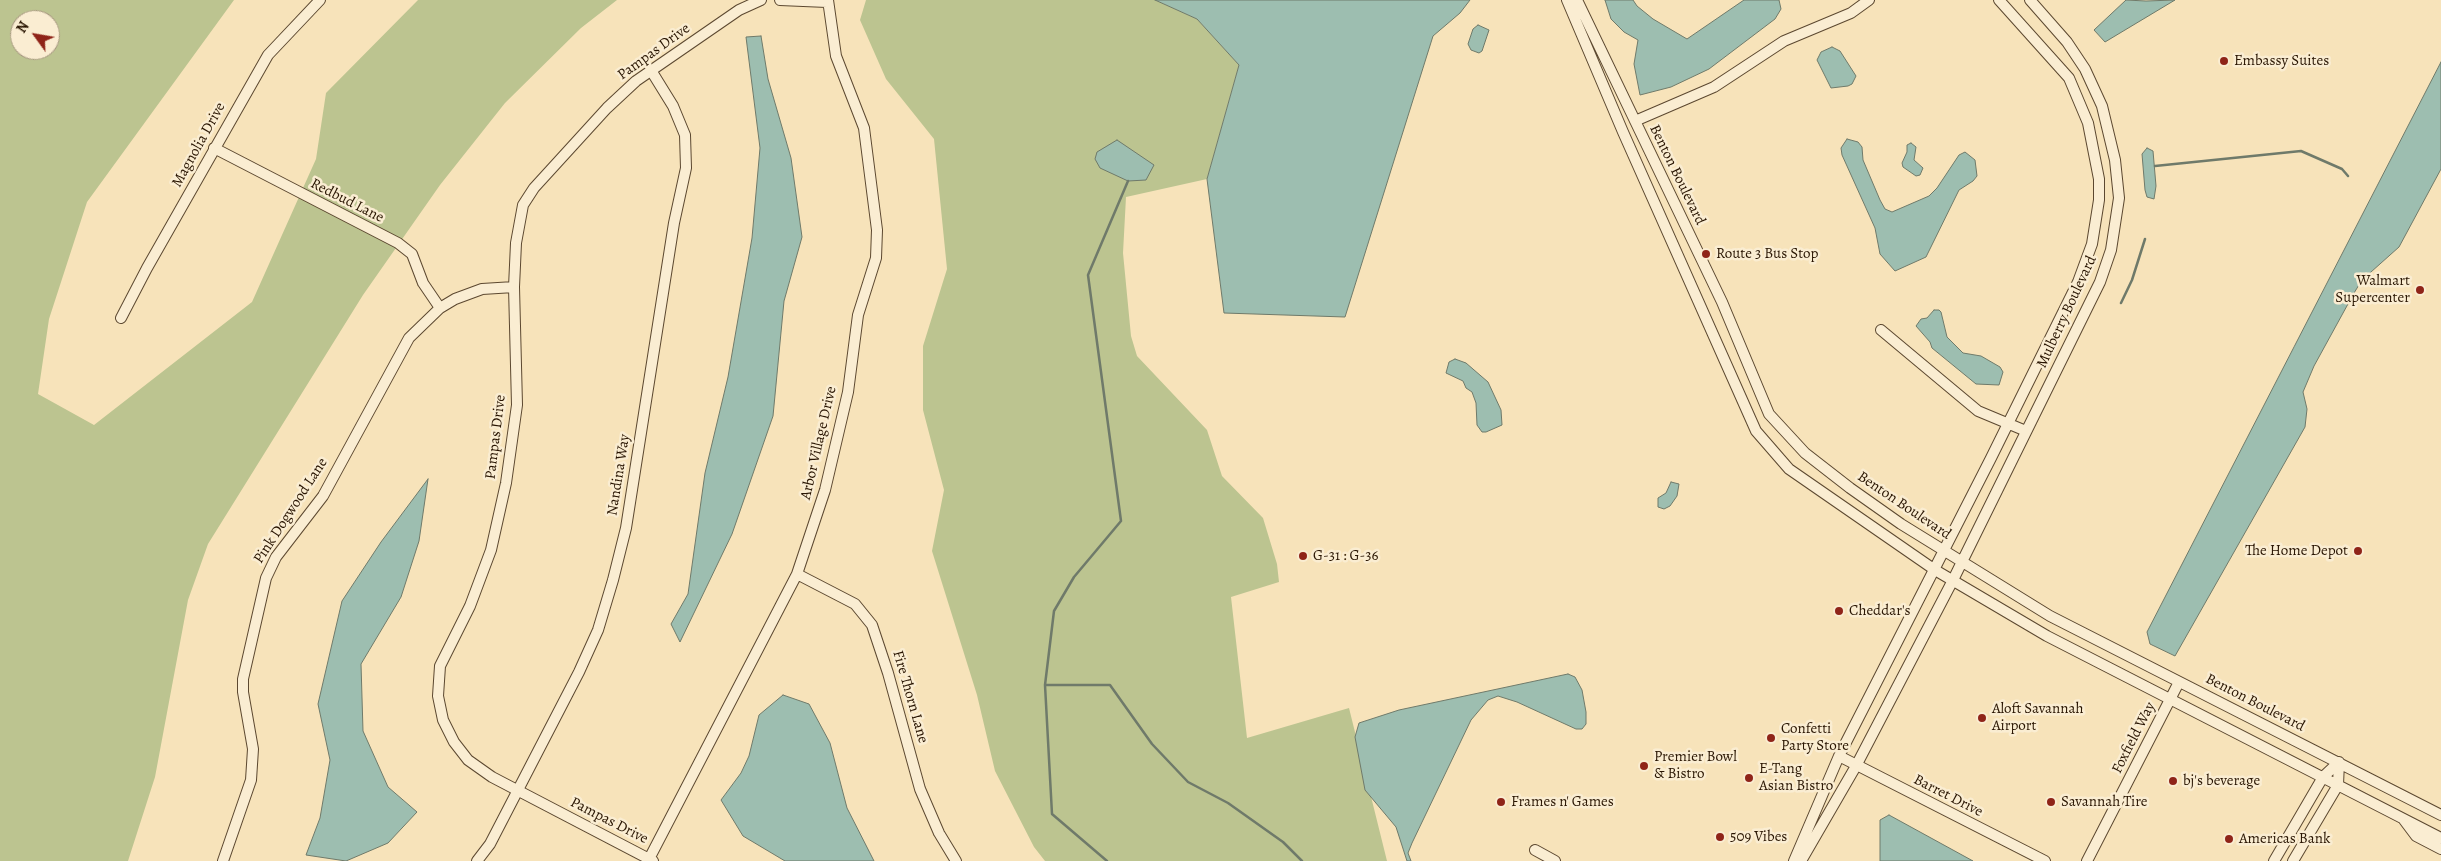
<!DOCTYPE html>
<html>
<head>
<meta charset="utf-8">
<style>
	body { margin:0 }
	#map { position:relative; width:2441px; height:861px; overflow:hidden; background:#f7e3ba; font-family:Alegreya,serif }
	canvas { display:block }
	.north { position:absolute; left:10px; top:10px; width:50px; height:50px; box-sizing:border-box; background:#faedd2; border:1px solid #a6977f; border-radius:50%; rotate:302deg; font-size:14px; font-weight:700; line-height:20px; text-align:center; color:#291502 }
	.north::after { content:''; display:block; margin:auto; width:18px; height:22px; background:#8f2418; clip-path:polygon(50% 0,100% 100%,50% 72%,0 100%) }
</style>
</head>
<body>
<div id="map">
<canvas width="2441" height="861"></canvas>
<div class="north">N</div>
</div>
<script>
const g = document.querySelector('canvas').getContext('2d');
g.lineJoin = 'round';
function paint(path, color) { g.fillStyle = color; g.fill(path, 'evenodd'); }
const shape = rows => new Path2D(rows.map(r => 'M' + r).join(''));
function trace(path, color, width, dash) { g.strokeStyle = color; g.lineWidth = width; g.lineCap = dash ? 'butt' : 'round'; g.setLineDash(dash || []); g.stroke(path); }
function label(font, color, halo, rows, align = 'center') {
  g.font = font + ' Alegreya,serif'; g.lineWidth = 5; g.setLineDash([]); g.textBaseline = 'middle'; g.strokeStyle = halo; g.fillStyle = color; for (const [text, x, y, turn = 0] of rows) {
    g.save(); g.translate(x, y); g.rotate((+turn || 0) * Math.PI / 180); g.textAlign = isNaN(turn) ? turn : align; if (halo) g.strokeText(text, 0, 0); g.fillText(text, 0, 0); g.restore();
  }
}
paint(shape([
	[0,0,234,0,87,202,49,319,38,394,94,425,252,302,316,159,326,93,418,0,617,0,581,28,505,103,440,185,363,295,208,544,188,600,155,777,128,861,0,861],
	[20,20,50,20,50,50,20,50],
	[866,0,1155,0,1197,19,1239,65,1207,179,1126,197,1123,253,1131,336,1137,356,1207,430,1222,476,1263,518,1277,564,1279,582,1231,597,1247,738,1349,708,1387,861,1045,861,1034,847,995,771,977,695,932,551,944,490,923,410,923,346,947,269,934,139,886,79,860,20]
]), '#bcc490');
const water = shape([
	[1155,0,1470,0,1460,13,1433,36,1345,317,1224,313,1207,179,1239,65,1197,19,1155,0],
	[1605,0,1633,0,1637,6,1653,19,1687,39,1744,0,1779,0,1781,9,1775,19,1709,69,1671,87,1640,95,1634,64,1638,40,1624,32,1611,19,1605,0],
	[2126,0,2146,1,2175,0,2105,42,2094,30,2126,0],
	[1478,25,1489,30,1482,51,1479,53,1471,50,1468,44,1473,29,1478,25],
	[761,36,768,79,791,158,802,237,784,301,773,416,732,534,680,642,671,624,688,594,705,473,728,377,752,238,760,148,746,37,761,36],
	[1832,47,1840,51,1856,76,1852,84,1848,86,1831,88,1817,60,1821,52,1832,47],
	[2441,62,2441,169,2399,247,2362,280,2354,293,2314,366,2303,392,2307,409,2305,427,2175,656,2150,644,2147,632,2441,62],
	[1847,139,1858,142,1862,147,1863,160,1880,200,1885,209,1892,212,1929,196,1937,188,1959,155,1965,152,1975,160,1977,176,1973,181,1959,190,1926,257,1895,271,1880,254,1875,228,1842,155,1841,148,1847,139],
	[1117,140,1154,165,1146,180,1128,181,1100,168,1095,159,1097,152,1117,140],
	[1911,143,1916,147,1914,160,1923,168,1920,175,1916,176,1903,167,1902,163,1907,152,1907,145,1911,143],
	[2147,148,2153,151,2156,186,2154,199,2147,197,2145,190,2142,154,2147,148],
	[1934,310,1939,310,1941,312,1947,337,1963,353,1981,356,2000,367,2003,372,1999,385,1976,384,1932,348,1930,342,1916,326,1921,319,1927,318,1934,310],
	[1455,359,1466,363,1488,382,1501,410,1502,425,1486,432,1482,432,1477,425,1476,403,1472,392,1466,388,1463,381,1446,373,1449,362,1455,359],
	[428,479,419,541,401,597,361,664,363,731,388,787,417,812,388,843,346,861,306,855,320,818,330,760,318,704,342,601,381,542,428,479],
	[1671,482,1679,484,1677,496,1670,506,1664,509,1658,507,1658,498,1666,493,1671,482],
	[1568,674,1575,677,1582,690,1586,712,1586,724,1582,729,1576,729,1517,702,1498,696,1488,700,1471,720,1412,843,1408,853,1411,861,1407,861,1396,827,1365,790,1355,737,1359,723,1399,710,1568,674],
	[783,695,809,704,830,743,847,808,874,861,785,861,743,836,721,800,741,773,749,756,759,715,783,695],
	[1889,815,1973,861,1880,861,1880,820,1889,815]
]);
paint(water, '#9dbeb0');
trace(water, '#6f7a6a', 1);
trace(shape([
	[2155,166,2301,151,2342,169,2348,176],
	[2121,303,2132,280,2145,239],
	[1045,685,1054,611,1074,577,1121,521,1088,275,1128,181],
	[1107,861,1052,814,1045,685,1110,685,1152,744,1188,782,1228,803,1283,842,1302,861]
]), '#6f7a6a', 2.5);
const minor = shape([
	[780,0,827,2],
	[1567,0,1623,132,1756,431,1789,469,1935,570,2047,636,2441,838],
	[1577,0,1722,302,1769,414,1805,453,1850,488,1901,524,2050,616,2441,815],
	[1635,121,1714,87,1784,41,1851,13,1869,0],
	[214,148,398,243,412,254,423,283,440,308],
	[121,318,147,268,268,55,320,0],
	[1881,330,1978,411,2026,431],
	[797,574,855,604,872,625,888,673,920,789,939,833,956,861],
	[1839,756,2045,861],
	[2404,820,2416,836,2441,849],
	[1535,850,1555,861],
	[223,861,251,780,253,749,243,692,243,679,266,578,276,557,323,496,409,338,440,308,455,299,482,289,514,287],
	[477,861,490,844,579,672,598,630,613,580,626,528,674,223,686,168,685,135,673,106,652,72],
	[648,861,797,574,825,490,848,392,858,315,876,258,877,230,864,128,836,56,828,0],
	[653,861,492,777,468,760,454,742,443,720,438,696,440,666,470,606,491,550,506,483,517,405,514,287,516,243,523,205,534,188,607,108,636,81,739,10,761,0],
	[1794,861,1839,756,1991,458,2078,282,2092,244,2099,200,2099,179,2088,123,2069,78,1999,0],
	[1801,861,1856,766,1953,580,2100,282,2111,250,2119,198,2115,160,2102,106,2085,69,2067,42,2030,0],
	[2087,861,2179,682],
	[2274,861,2323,777,2339,762],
	[2293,861,2338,785,2339,762]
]);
trace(minor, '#5c4830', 12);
trace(minor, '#faedd2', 10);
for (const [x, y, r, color] of [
	[2224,61,5,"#8f2418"],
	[1706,254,5,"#8f2418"],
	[2420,290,5,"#8f2418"],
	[2358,551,5,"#8f2418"],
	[1303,556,5,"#8f2418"],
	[1839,611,5,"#8f2418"],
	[1982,718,5,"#8f2418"],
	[1771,738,5,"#8f2418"],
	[1644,766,5,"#8f2418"],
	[1749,778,5,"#8f2418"],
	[2173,781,5,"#8f2418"],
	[1501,802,5,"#8f2418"],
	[2051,802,5,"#8f2418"],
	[1720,837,5,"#8f2418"],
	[2229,839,5,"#8f2418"]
]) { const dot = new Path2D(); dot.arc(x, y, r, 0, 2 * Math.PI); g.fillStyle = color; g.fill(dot); trace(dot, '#faedd2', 2); }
label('15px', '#291502', '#faedd2', [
	["Pampas Drive",654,52,-36],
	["Magnolia Drive",199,145,-61],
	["Benton Boulevard",1677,175,64],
	["Redbud Lane",347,201,27],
	["Mulberry Boulevard",2067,312,-65],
	["Pampas Drive",496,437,-83],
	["Arbor Village Drive",819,443,-77],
	["Nandina Way",619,475,-81],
	["Benton Boulevard",1904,506,34],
	["Pink Dogwood Lane",291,511,-57],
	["Fire Thorn Lane",910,697,74],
	["Benton Boulevard",2255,703,27],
	["Foxfield Way",2134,738,-63],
	["Barret Drive",1948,796,27],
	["Pampas Drive",609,821,27]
]);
label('15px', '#291502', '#faedd2', [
	["Embassy Suites",2234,61],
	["Route 3 Bus Stop",1716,254],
	["Walmart",2410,281,"right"],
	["Supercenter",2410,298,"right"],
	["The Home Depot",2348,551,"right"],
	["G-31 : G-36",1313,556],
	["Cheddar's",1849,611],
	["Aloft Savannah",1992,709],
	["Airport",1992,726],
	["Confetti",1781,729],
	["Party Store",1781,746],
	["Premier Bowl",1654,757],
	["& Bistro",1654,774],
	["E-Tang",1759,769],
	["Asian Bistro",1759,786],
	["bj's beverage",2183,781],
	["Frames n' Games",1511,802],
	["Savannah Tire",2061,802],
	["509 Vibes",1730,837],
	["Americas Bank",2239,839]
], 'left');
</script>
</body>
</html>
